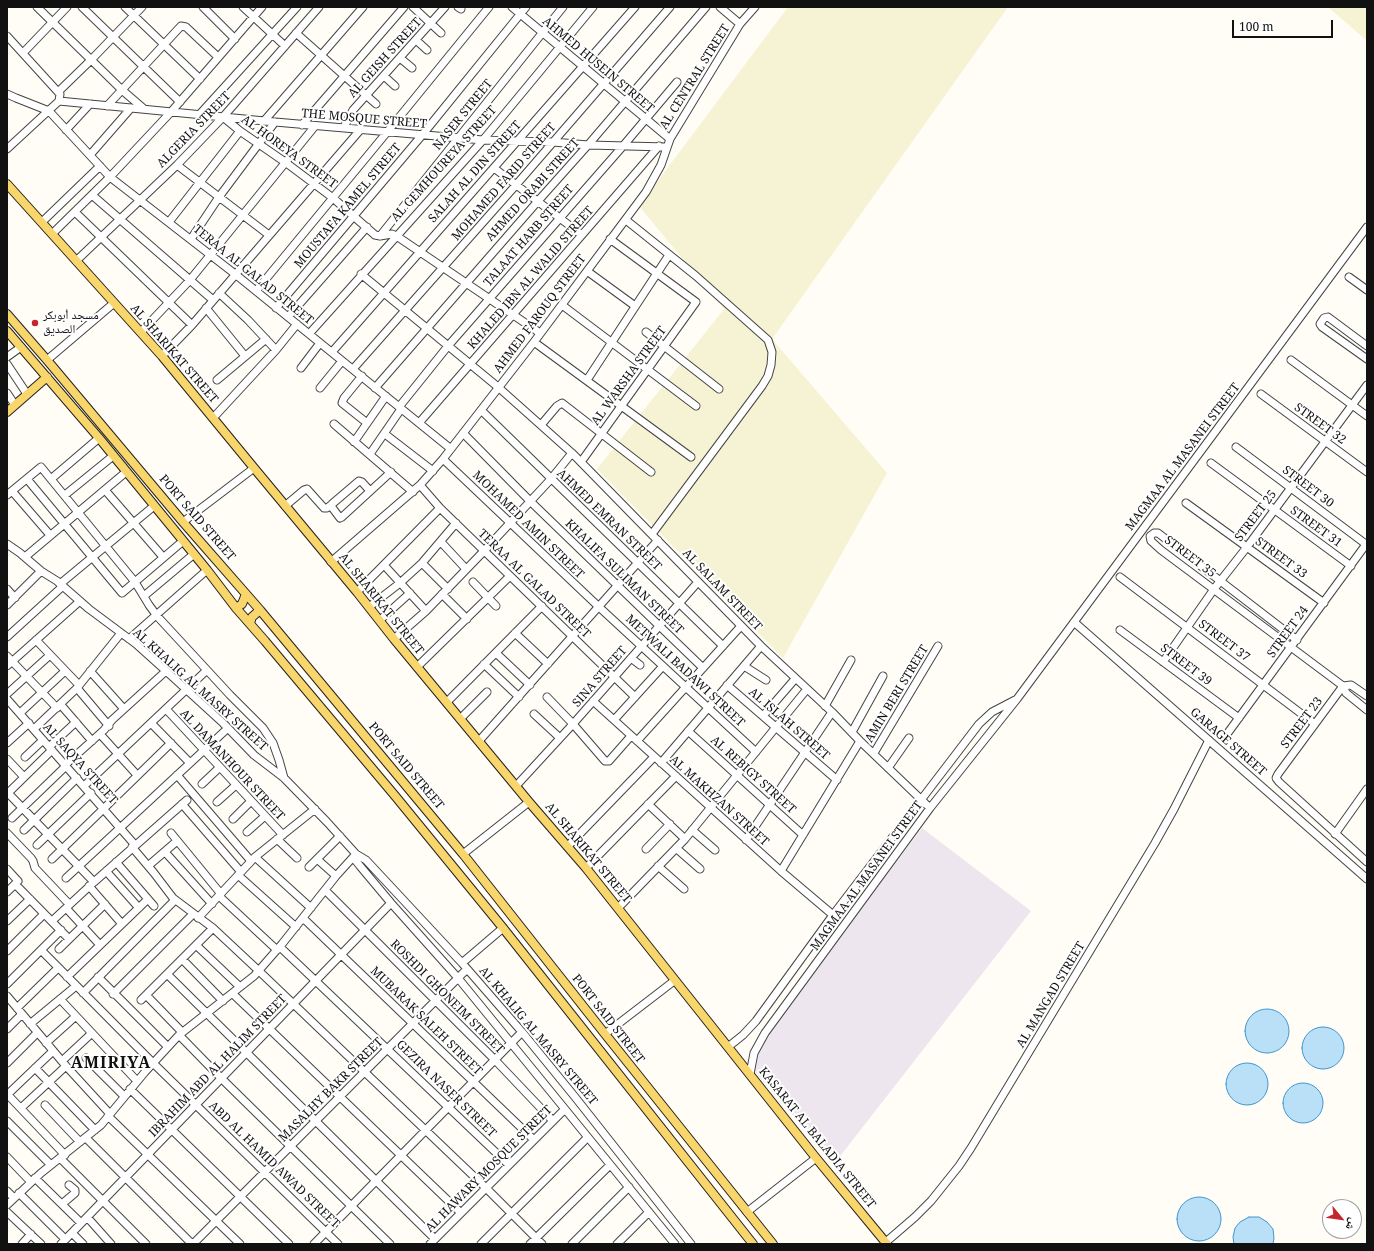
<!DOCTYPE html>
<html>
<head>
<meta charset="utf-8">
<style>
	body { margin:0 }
	#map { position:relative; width:1374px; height:1251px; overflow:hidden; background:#fffdf5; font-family:"Noto Serif","Noto Naskh Arabic",serif }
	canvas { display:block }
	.frame { position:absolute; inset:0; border:8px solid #111; pointer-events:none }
	.north { position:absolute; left:1322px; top:1199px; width:40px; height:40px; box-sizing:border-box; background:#fff; border:1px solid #a0a0a0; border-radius:50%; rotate:119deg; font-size:11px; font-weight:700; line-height:16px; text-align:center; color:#111 }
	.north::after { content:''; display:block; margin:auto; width:14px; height:18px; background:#c4262e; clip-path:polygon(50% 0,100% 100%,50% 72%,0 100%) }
	.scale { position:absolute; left:1232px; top:20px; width:101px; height:18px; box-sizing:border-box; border:2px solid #111; border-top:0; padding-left:5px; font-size:12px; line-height:14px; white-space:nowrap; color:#111; -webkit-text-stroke:3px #fff; paint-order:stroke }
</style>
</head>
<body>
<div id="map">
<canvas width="1374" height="1251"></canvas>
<div class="frame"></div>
<div class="north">ش</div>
<div class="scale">100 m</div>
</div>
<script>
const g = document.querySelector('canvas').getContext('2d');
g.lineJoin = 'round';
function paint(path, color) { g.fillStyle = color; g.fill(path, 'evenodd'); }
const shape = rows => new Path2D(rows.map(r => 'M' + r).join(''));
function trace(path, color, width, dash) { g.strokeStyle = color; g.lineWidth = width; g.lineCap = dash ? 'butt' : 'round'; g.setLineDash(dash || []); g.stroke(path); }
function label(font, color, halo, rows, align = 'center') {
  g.font = font + ' "Noto Serif","Noto Naskh Arabic",serif'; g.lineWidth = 4; g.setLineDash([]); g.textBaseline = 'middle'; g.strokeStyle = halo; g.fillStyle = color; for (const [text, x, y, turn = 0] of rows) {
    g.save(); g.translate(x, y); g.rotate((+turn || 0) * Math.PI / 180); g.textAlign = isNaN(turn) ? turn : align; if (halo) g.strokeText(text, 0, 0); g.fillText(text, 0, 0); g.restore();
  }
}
paint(shape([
	[922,828,1031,911,834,1164,752,1068,760,1042]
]), '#eee6ef');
paint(shape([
	[788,7,1008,7,772,339,887,473,783,658,597,469,724,309,639,206],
	[1328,7,1367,7,1367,41]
]), '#f6f3d4');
const water = shape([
	'1245 1031a22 22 0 1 1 44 0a22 22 0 1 1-44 0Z',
	'1302 1048a21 21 0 1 1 42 0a21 21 0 1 1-42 0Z',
	'1226 1084a21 21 0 1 1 42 0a21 21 0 1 1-42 0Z',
	'1283 1103a20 20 0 1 1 40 0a20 20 0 1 1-40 0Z',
	'1177 1219a22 22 0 1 1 44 0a22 22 0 1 1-44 0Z',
	[1249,1217,1259,1217,1267,1222,1273,1229,1274,1238,1273,1244,1234,1244,1233,1237,1235,1228,1240,1222,1249,1217]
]);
paint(water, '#b9e0f7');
trace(water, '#3f96cf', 1);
const minor = shape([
	[37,7,122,90,144,109],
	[82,7,180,102],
	[125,7,200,79],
	[203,7,235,39],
	[243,7,285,46],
	[413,7,441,33],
	[458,7,461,9],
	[512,7,670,139],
	[720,7,740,24],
	[296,33,376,104],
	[7,36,58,92],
	[416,40,427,50],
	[23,53,67,7],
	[400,58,412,68],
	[384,76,395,86],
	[7,94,16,98,49,111,110,177,235,274,451,449],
	[59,101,275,122,483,140,553,142,588,145,667,147],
	[107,106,181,26,186,27,218,57],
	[199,115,297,7],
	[223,117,240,131,285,162,333,198,375,235,380,236,392,234,398,237,540,333],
	[264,121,363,7],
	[302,125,404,7],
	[344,127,353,110,445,7],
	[66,130,90,104],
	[7,149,59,101,60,94,58,92,91,60,142,7],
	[90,155,131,108],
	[177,165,269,235],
	[494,168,582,235],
	[92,195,213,300],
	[75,212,192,325],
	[626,220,696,276,768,340,772,352,771,365,768,376,762,386,652,534],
	[42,222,100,166],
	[169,222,240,131],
	[52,234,110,177,171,112,262,7],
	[380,236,563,7],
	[191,239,219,197,275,122],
	[76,261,177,165,223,117,319,7],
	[587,271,635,306],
	[361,274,498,387,572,453,761,646,832,712,860,741,930,808],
	[1349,277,1367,290],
	[256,291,388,131,489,7],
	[219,293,248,320,276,350],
	[562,305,696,406],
	[206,308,245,356],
	[276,308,423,134,526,7],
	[288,317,367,227],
	[141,332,190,280,315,126],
	[646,332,719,389],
	[309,334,483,140,593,7],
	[534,342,691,457],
	[1367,346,1328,317,1324,318,1320,324,1322,327,1367,359],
	[332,352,635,7],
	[162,356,192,325,361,129],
	[7,357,21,347],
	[47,360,114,303],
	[1291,360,1367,416],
	[7,364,27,394],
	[301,368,320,343],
	[353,369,516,185,670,7],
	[362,376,344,398,342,403,367,423],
	[217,380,266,339],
	[587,380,669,255],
	[320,388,342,361],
	[375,388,538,201,588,145,706,7],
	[7,393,15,405],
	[1261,394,1367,472],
	[399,407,448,346,623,146,677,82],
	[481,410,723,646],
	[213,418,276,350,297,324],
	[419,423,659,146],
	[334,424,413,492],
	[541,425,557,406,562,403,651,472],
	[463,433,530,501,703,668],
	[385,434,433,471],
	[354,442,386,396],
	[1236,447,1367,545],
	[370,454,401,409],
	[443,459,599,607,756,752],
	[581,462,696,302,610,239],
	[1211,463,1351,566],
	[27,479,122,593,183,541],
	[51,479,99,438],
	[420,485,440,508,635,697],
	[105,490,163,557],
	[12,491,50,535],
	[370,491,362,482,359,481,332,504,331,506,340,518,342,517,391,472],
	[7,495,41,467,135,582,149,605,157,616,230,695,263,728,273,743,279,760,284,778],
	[65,495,113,456],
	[1186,503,1324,603],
	[285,506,304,490,307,489,324,508,327,508,331,505],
	[183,522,254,468],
	[441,542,466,569],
	[7,544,20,553,41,571,57,581,89,609,136,644,166,671,223,723,254,755,284,778,327,822,356,854,366,860,462,963,522,1032,575,1097,691,1244],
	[25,557,126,472],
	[331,562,420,485,443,459,534,342,646,192,661,165,670,139,740,24,755,7],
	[422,563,448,589],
	[384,565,426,611],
	[1120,577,1315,724],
	[473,582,496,606],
	[60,584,154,506],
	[7,589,15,598],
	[357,592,440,508],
	[442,594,467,619],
	[144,596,194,554],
	[7,605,41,571],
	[369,607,400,583,422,563,456,523],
	[380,620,410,593],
	[1074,622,1367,879],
	[1120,630,1239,718],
	[515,633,548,664],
	[7,637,63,586],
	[129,639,207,570],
	[394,639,426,611,484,551,551,479,572,453],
	[36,640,79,685],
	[1297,640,1158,533,1154,533,1150,536,1151,541,1161,550,1343,686,1346,693,1367,710],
	[496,653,530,685],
	[7,656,57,708],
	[631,658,640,665],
	[1163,662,1214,589,1247,547,1367,385],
	[484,664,519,697],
	[7,666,80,601],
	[744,666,766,680],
	[417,667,510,576],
	[90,671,124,709],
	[727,685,837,780],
	[1343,686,1278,774,1276,778,1279,782,1367,862],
	[1343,686,1351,685,1367,696],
	[77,688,109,726],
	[7,694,50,655],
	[547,697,573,724,605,761,609,761,631,736],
	[7,699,135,845],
	[593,701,781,871,833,915],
	[447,702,542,606],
	[61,705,92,741],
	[825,706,851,660],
	[166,709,283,835],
	[20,713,65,671],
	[534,714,560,738],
	[763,716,795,679],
	[460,719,487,692],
	[614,720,663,666],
	[151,723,190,763],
	[34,729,77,688,121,633],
	[688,731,803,835],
	[852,732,883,676],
	[100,734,137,775],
	[1227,734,1367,543],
	[479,741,658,540],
	[637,741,741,626],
	[7,743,29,723],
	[49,747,76,722],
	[874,753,938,646],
	[25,757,43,740],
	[7,759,24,777],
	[661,763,761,646],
	[65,765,104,730,112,720,166,671],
	[888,768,909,738],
	[177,775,251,861],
	[202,784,220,767],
	[84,786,207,670],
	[516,786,573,724,698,582],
	[7,792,94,882],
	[7,794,52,750],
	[217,802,236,785],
	[182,804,241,872],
	[648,804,685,839],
	[12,818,66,766],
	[233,819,251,801],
	[24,830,77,778],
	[692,830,715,850],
	[247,832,265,816],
	[7,833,31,858,33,861,35,868,69,904],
	[171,833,221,894],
	[1335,834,1367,789],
	[277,839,297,858],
	[746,840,832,712],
	[37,845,91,793],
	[568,846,654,757],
	[132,847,154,873,173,898,213,928,259,971,486,1188,542,1244],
	[676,848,700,869],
	[646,849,670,824],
	[165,852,212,904],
	[356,854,356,861,360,866,391,903,458,978,675,1244],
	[463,854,529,802],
	[255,857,311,908],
	[52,859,171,743],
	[317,859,336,876],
	[116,862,154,906],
	[148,866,177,841],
	[658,866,684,889],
	[309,867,340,836],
	[586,868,676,776],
	[7,869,18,881,7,892],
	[106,871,139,908],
	[781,871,860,741],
	[238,875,296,927],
	[66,878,228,728],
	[15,884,69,939],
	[89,886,122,924],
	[325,890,495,1060,553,1121],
	[219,896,277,950],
	[66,908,100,945],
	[618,908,685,839,807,689],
	[198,918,255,857,315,809],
	[303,918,534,1140],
	[7,921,30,899],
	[52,921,94,882,187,800],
	[196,945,240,987],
	[280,947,509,1165],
	[59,949,105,904],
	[41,950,153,1063,338,1244],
	[7,951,44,914],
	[182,959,223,1001],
	[462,963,503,928],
	[167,974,435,1239],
	[67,977,148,899],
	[98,977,167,1046],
	[7,984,61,930],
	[83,993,175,900],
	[113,994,193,914],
	[233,994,461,1213],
	[146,995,182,1032],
	[7,996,66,1066,110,1114],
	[60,999,137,1081],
	[141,1000,213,928],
	[17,1008,58,968],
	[30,1024,76,986],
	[7,1029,22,1014],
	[605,1034,674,981],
	[179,1035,221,1078,390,1244],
	[46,1043,76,1016],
	[728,1047,743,1035,756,1021,833,915,979,724,992,712,1015,700],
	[86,1058,124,1096],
	[62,1061,92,1033],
	[7,1063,37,1033],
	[35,1068,95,1130],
	[750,1074,754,1053,765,1033,930,808,1017,699,1367,227],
	[130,1089,289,1244],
	[7,1094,65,1155],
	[8,1094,53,1051],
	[45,1105,80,1142],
	[21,1108,66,1066],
	[108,1116,240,1244],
	[7,1121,51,1165],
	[86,1138,192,1244],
	[7,1157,31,1182],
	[60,1158,146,1244],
	[35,1178,81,1223],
	[7,1191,14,1198],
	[19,1193,65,1239],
	[62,1204,75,1193,75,1190,69,1185],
	[7,1205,41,1173,101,1125,145,1072,179,1035,254,976,282,944,336,876,356,854],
	[7,1212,41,1244],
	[747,1212,816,1158],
	[87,1217,111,1244],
	[72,1233,83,1244],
	[886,1242,915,1217,931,1201,959,1166,971,1148,1155,843,1174,809,1209,740],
	[22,1244,31,1234],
	[61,1244,391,903],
	[193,1244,467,969],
	[314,1244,522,1032],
	[430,1244,564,1110],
	[481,1244,587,1138],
	[530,1244,610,1165],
	[572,1244,629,1187],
	[617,1244,649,1212]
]);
const major = shape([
	[7,184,162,356,254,468,357,592,394,639,529,802,586,868,816,1158,887,1244],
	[7,314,47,360,183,522,260,610,463,854,605,1034,773,1244],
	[7,331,99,438,207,570,236,608,265,641,396,797,503,928,753,1244],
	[7,412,47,377],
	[236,608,242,604,246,594],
	[250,623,252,617,260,610]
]);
trace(minor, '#444', 9);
trace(major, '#222', 10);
trace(minor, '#fff', 7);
trace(major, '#f9d66b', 8);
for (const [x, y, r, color] of [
	[35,323,4,"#c4262e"]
]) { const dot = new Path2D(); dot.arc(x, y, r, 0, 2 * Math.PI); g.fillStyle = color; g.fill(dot); trace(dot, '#fff', 1.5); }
label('12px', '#111', '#fff', [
	["AL GEISH STREET",385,58,-48],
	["AHMED HUSEIN STREET",598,65,40],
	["AL CENTRAL STREET",695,77,-58],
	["NASER STREET",463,115,-51],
	["THE MOSQUE STREET",364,119,5],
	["ALGERIA STREET",194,130,-46],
	["AL HOREYA STREET",289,152,36],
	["AL GEMHOUREYA STREET",444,164,-48],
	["SALAH AL DIN STREET",475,172,-48],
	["MOHAMED FARID STREET",504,182,-49],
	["AHMED ORABI STREET",533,190,-48],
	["MOUSTAFA KAMEL STREET",348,206,-50],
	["TALAAT HARB STREET",529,236,-49],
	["TERAA AL GALAD STREET",253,275,39],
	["KHALED IBN AL WALID STREET",531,278,-49],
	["AHMED FAROUQ STREET",540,314,-53],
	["AL SHARIKAT STREET",174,354,49],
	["AL WARSHA STREET",629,376,-54],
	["STREET 32",1320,424,36],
	["MAGMAA AL MASANEI STREET",1183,457,-53],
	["STREET 30",1308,487,37],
	["STREET 25",1256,516,-53],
	["PORT SAID STREET",197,518,49],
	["AHMED EMRAN STREET",609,520,44],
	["MOHAMED AMIN STREET",528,525,44],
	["STREET 31",1316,527,36],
	["STREET 35",1190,557,37],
	["STREET 33",1281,558,36],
	["KHALIFA SULIMAN STREET",624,577,44],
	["TERAA AL GALAD STREET",534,584,44],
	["AL SALAM STREET",722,590,46],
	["AL SHARIKAT STREET",381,604,51],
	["STREET 24",1288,632,-54],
	["STREET 37",1224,641,37],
	["STREET 39",1186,665,37],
	["METWALI BADAWI STREET",685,671,43],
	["SINA STREET",600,677,-49],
	["AL KHALIG AL MASRY STREET",200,690,42],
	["AMIN BERI STREET",897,694,-59],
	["STREET 23",1302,723,-53],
	["AL ISLAH STREET",789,724,41],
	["GARAGE STREET",1228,742,41],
	["AL SAQYA STREET",80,764,48],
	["AL DAMANHOUR STREET",232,765,47],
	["PORT SAID STREET",406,766,50],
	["AL REBIGY STREET",753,775,42],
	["AL MAKHZAN STREET",719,801,42],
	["AL SHARIKAT STREET",588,853,50],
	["MAGMAA AL MASANEI STREET",867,876,-54],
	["AL MANGAD STREET",1051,995,-59],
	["ROSHDI GHONEIM STREET",447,997,45],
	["PORT SAID STREET",608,1019,52],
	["MUBARAK SALEH STREET",426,1021,44],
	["AL KHALIG AL MASRY STREET",538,1036,50],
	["IBRAHIM ABD AL HALIM STREET",218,1066,-46],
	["GEZIRA NASER STREET",446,1089,44],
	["MASALHY BAKR STREET",331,1090,-45],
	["KASARAT AL BALADIA STREET",817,1138,51],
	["ABD AL HAMID AWAD STREET",274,1165,44],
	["AL HAWARY MOSQUE STREET",489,1169,-45]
]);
label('12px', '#111', '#fff', [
	["مسجد أبوبكر",43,316],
	["الصديق",43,330]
], 'left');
g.letterSpacing = '1px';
label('bold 16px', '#111', '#fff', [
	["AMIRIYA",111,1063]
]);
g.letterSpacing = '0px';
</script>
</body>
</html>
